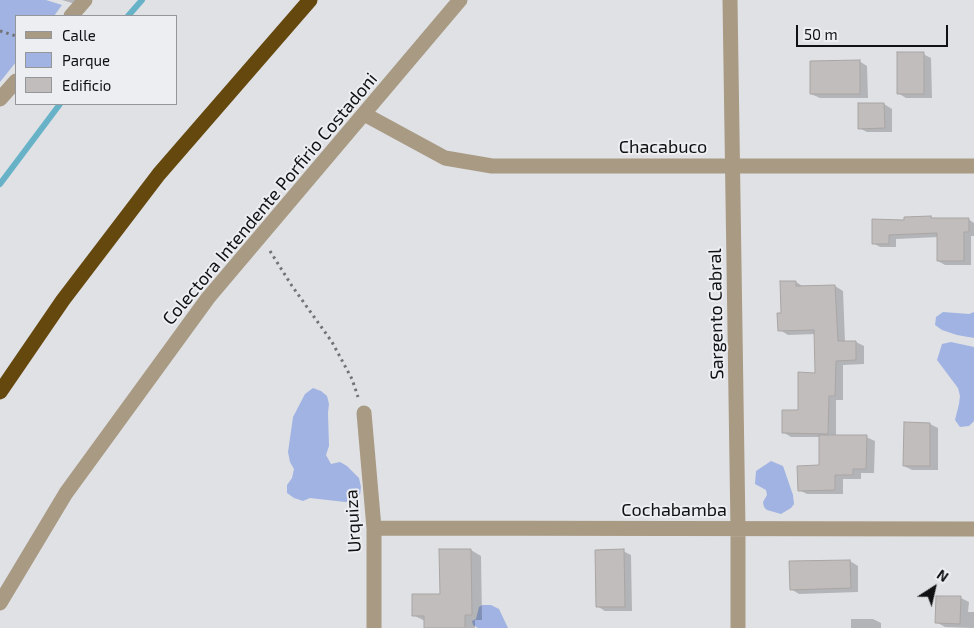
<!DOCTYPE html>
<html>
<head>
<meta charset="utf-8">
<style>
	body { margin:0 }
	#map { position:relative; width:974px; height:628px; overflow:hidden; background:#e0e1e5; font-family:"Exo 2",sans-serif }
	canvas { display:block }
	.legend { position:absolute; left:15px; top:15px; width:162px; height:90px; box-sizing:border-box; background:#edeef2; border:1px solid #959699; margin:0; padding:6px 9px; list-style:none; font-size:15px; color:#111113 }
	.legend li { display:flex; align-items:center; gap:10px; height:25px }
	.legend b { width:25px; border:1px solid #959699 }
	.north { position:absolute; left:909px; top:563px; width:50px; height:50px; -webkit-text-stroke:4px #edeef2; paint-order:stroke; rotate:35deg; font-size:14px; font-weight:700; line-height:20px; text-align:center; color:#111113 }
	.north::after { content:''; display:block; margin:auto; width:18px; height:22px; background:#111113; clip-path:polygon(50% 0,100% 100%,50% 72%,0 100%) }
	.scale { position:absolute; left:796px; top:25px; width:152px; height:22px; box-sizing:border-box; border:2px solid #111113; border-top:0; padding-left:6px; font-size:15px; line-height:18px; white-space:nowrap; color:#111113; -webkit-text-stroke:4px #edeef2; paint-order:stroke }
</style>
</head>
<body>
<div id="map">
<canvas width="974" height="628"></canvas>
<ul class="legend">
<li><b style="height:6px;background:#a89a83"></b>Calle</li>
<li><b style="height:14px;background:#a0b3e2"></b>Parque</li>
<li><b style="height:14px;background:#c1bdbc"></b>Edificio</li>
</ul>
<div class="north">N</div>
<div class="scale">50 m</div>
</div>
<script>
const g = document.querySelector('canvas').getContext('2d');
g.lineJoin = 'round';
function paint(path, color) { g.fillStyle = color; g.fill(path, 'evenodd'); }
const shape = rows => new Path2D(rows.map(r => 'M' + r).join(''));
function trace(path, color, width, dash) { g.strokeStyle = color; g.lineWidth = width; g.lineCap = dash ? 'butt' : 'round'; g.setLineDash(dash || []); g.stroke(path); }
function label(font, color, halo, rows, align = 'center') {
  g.font = font + ' "Exo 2",sans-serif'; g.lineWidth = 4; g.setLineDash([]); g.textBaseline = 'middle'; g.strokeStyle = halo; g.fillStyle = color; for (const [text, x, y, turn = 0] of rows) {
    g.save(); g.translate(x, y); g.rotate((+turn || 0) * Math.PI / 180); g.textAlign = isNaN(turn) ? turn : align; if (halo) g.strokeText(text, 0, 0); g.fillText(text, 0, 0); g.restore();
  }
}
paint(shape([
	[0,0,46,0,62,5,54,16,16,16,16,62,0,82],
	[943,312,969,314,974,312,974,338,957,335,942,330,935,325,936,317],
	[951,342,974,347,974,421,969,426,960,427,955,420,959,404,960,396,958,388,937,360,942,344],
	[313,388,321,391,327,396,329,404,328,413,329,446,326,455,331,464,340,462,347,466,359,478,361,487,360,495,354,501,345,502,310,498,303,501,294,498,287,493,287,485,292,478,294,469,290,462,288,452,293,417,305,394],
	[771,461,783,466,793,495,794,504,791,508,781,514,767,510,764,507,763,502,767,495,766,490,755,484,756,471],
	[482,605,491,605,499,609,508,628,478,628,473,625,472,621,476,619,479,607]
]), '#a0b3e2');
paint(shape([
	[62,0,81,0,79,5],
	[923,54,931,58,932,98,906,98,898,93],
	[859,61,867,66,868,98,820,98,811,94],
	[859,104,884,104,892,109,892,132,867,132,859,128],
	[931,217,935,220,968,219,974,223,974,236,971,236,971,265,945,265,938,261,938,237,896,239,896,247,880,247,873,243,905,221],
	[796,282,804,287,835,286,843,291,845,342,856,342,864,346,864,364,843,365,843,400,836,400,836,436,866,437,875,441,874,473,861,473,861,479,843,479,843,494,807,494,799,490,821,467,821,437,791,437,783,432,799,411,816,374,816,334,788,335,780,330,782,314],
	[930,424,938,428,938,470,912,470,904,466],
	[471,550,481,556,482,620,475,620,475,628,426,628,425,621,413,615,441,595],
	[623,551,631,555,632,611,605,611,597,606],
	[850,561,858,566,858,592,799,594,791,589],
	[961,598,969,602,968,612,974,612,974,628,945,627,936,622],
	[851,619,873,619,881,623,881,628,851,628]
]), '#0003');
trace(shape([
	[128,16,142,0],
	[0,184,60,104]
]), '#68b2c8', 6);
const building = shape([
	[897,52,924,52,924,94,897,94,897,52],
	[860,60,860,94,810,94,810,61,860,60],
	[858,103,884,103,885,128,858,129,858,103],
	[931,216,931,218,969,218,969,232,964,232,964,261,937,261,937,233,889,235,889,244,872,244,872,219,904,220,904,217,931,216],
	[780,281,796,281,796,286,835,285,838,341,856,341,856,360,836,361,835,396,829,396,828,434,782,433,782,410,798,410,798,372,815,373,814,330,778,331,777,313,781,313,780,281],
	[904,422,930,423,930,466,903,466,904,422],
	[819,435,867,435,866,469,853,469,853,475,835,475,835,490,798,491,797,466,819,465,819,435],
	[439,549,471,549,472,615,465,615,465,628,424,628,424,616,412,616,412,594,440,594,439,549],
	[624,549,625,607,596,607,595,550,624,549],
	[850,560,851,588,790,590,789,561,850,560],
	[936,596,961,596,960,624,935,623,936,596]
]);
paint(building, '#c1bdbc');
trace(building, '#a9a5a4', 1);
trace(shape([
	[0,31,16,36],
	[270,251,292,286,332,342,352,379,358,397]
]), '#737376', 3, [2.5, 4]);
trace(shape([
	[730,0,738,529,738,628],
	[71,16,85,0],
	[0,99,16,81],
	[364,114,445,158,492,166,974,166],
	[364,413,374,528,374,628],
	[374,528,974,529],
	[0,603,66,493,208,298,460,0]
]), '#a89a83', 15);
trace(shape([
	[0,392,63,300,159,174,310,0]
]), '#65480e', 15);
label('18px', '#111113', '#edeef2', [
	["Chacabuco",663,147],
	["Colectora Intendente Porfirio Costadoni",270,199,-50],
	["Sargento Cabral",716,314,-91],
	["Cochabamba",674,510],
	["Urquiza",353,521,-93]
]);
</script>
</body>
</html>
